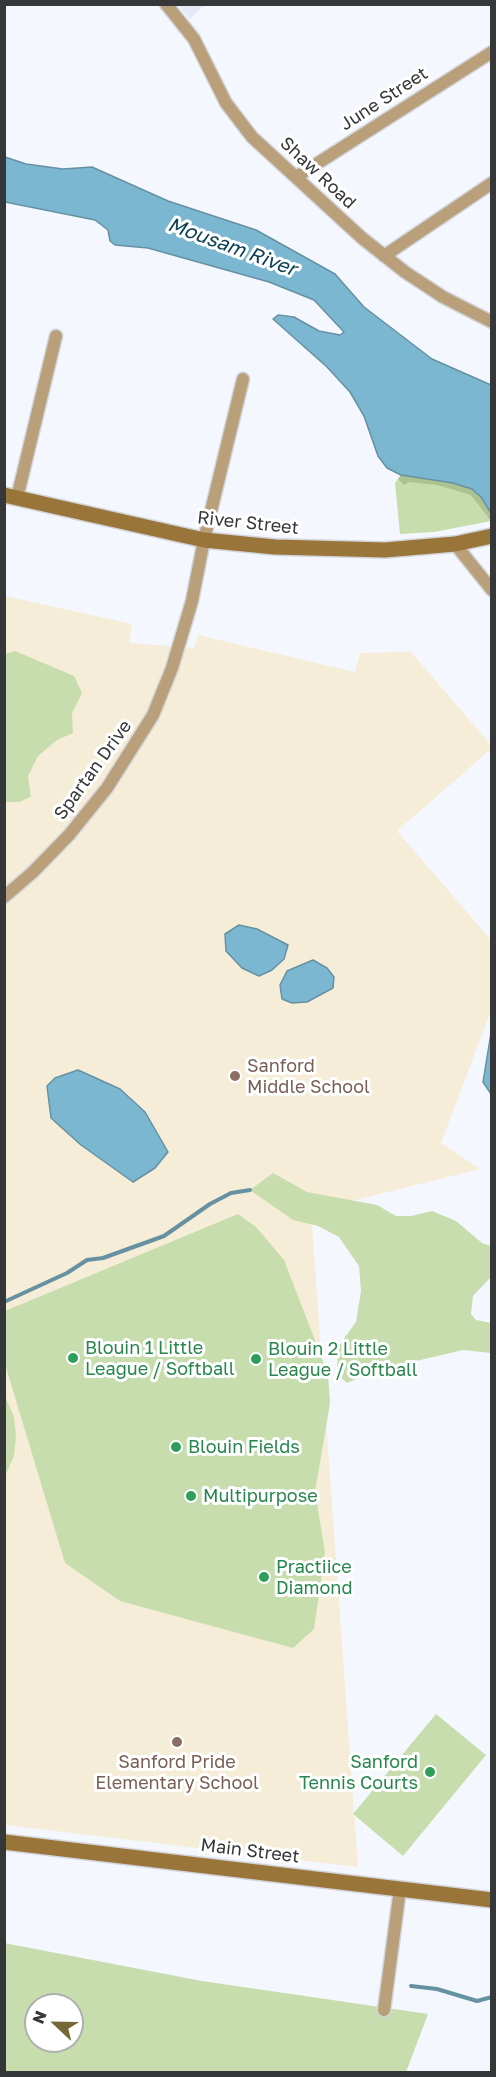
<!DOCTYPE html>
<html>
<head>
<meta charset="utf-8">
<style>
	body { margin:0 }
	#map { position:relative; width:496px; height:2077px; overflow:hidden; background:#f4f7fd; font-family:"Golos Text",sans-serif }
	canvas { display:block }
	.frame { position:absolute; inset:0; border:6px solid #363739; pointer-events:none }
	.north { position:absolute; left:24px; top:1993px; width:60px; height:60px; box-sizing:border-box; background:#fff; border:2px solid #afafb0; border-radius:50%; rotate:292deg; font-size:16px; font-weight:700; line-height:24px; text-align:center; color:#363739 }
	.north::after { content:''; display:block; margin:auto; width:21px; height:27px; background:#766836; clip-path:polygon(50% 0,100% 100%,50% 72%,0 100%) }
</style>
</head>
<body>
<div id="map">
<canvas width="496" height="2077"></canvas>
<div class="frame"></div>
<div class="north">N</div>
</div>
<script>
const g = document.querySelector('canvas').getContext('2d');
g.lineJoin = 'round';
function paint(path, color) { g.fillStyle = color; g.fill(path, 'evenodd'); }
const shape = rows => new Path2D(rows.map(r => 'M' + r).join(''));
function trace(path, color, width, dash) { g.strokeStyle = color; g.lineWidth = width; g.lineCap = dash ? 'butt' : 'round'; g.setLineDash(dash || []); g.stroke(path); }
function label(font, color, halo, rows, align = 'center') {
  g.font = font + ' "Golos Text",sans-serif'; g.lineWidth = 6; g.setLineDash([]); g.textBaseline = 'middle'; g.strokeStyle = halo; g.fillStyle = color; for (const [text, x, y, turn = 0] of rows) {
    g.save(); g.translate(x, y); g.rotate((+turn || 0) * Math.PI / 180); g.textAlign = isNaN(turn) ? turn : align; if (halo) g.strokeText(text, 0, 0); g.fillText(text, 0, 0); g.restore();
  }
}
paint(shape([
	[178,5,205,5,190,19]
]), '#e4ebf7');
paint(shape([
	[5,596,132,624,129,643,194,648,198,635,355,672,360,653,411,652,491,745,491,749,397,831,491,940,492,1008,441,1143,480,1169,311,1211,358,1867,5,1825]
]), '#f5edd7');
paint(shape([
	[401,475,472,489,491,513,491,521,434,532,400,534,395,483],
	[15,651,74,676,82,693,72,713,73,733,57,740,38,756,28,776,31,797,19,802,5,802,5,654],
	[273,1173,307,1192,377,1205,396,1216,411,1216,432,1211,456,1221,482,1243,491,1246,491,1277,473,1296,471,1314,476,1320,491,1323,491,1353,463,1350,378,1370,347,1383,337,1374,338,1347,356,1322,361,1291,359,1266,339,1237,318,1226,293,1220,250,1190],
	[238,1214,256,1227,284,1260,328,1374,330,1403,315,1492,325,1552,314,1629,293,1648,120,1601,65,1563,5,1364,5,1311],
	[5,1396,14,1417,16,1435,14,1456,5,1476],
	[436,1714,486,1755,403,1856,353,1814],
	[4,1943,202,1981,428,2014,406,2072,5,2072],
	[36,2005,72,2005,72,2041,36,2041]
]), '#c7ddad');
paint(shape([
	[401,475,453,483,472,489,481,497,491,513,491,521,471,495,437,485,409,482,404,485,398,479]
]), '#acc391');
const water = shape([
	[5,157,26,164,63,169,92,167,168,201,256,230,335,274,364,307,432,359,491,385,491,513,481,497,472,489,453,483,401,475,387,468,378,456,364,416,350,392,327,367,273,319,278,315,294,317,319,331,340,335,344,332,314,300,269,282,148,248,115,245,110,241,108,230,95,220,5,202,5,157],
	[239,925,257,929,288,945,284,959,272,970,259,976,242,968,226,951,225,934,239,925],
	[313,960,327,968,334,977,333,988,307,1002,292,1003,282,999,280,985,287,971,313,960],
	[491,1033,491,1094,483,1082,491,1033],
	[78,1070,120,1089,145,1112,168,1152,155,1168,133,1182,81,1145,51,1118,47,1086,55,1078,78,1070]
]);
paint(water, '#7bb7d1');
trace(water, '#6691a3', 1.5);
trace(shape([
	[4,1302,67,1273,87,1260,103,1258,164,1236,210,1204,231,1193,250,1190],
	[411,1986,437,1989,477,2001,492,1997]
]), '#6691a3', 4);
const street = shape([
	[166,4,194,39,226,103,252,137,362,238,405,272,443,297,492,322],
	[296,177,492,52],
	[384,256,492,183],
	[17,498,56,336],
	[455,544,492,590],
	[4,897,33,872,69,835,107,788,153,715,172,668,192,601,204,540,243,379],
	[384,2010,400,1889]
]);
const secondary = shape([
	[4,495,204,540,275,547,385,550,455,544,492,536],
	[4,1842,492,1900]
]);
trace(street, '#d2d4da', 15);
trace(secondary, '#d2d4da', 18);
trace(street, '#b9a07a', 12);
trace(secondary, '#9a7539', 15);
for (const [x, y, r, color] of [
	[235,1076,6,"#8d6e63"],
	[73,1358,6,"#2e9e5b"],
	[256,1359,6,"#2e9e5b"],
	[176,1447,6,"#2e9e5b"],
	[191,1496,6,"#2e9e5b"],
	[264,1577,6,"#2e9e5b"],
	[177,1742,6,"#8d6e63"],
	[430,1772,6,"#2e9e5b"]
]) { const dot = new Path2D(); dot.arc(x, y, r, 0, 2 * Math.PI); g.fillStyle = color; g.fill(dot); trace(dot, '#fff', 2); }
label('18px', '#363739', '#fff', [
	["June Street",384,99,-33],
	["Shaw Road",318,173,43],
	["River Street",248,523,6],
	["Spartan Drive",93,770,-54],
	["Main Street",250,1851,7]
]);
label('18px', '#785e54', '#fff', [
	["Sanford",247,1066],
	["Middle School",247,1087],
	["Sanford Pride",177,1762,"center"],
	["Elementary School",177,1783,"center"]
], 'left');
label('18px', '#27864d', '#fff', [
	["Blouin 1 Little",85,1348],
	["League / Softball",85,1369],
	["Blouin 2 Little",268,1349],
	["League / Softball",268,1370],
	["Blouin Fields",188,1447],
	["Multipurpose",203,1496],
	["Practiice",276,1567],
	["Diamond",276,1588],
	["Sanford",418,1762,"right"],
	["Tennis Courts",418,1783,"right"]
], 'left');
label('italic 20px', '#0c4154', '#fff', [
	["Mousam River",232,247,20]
]);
</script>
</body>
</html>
